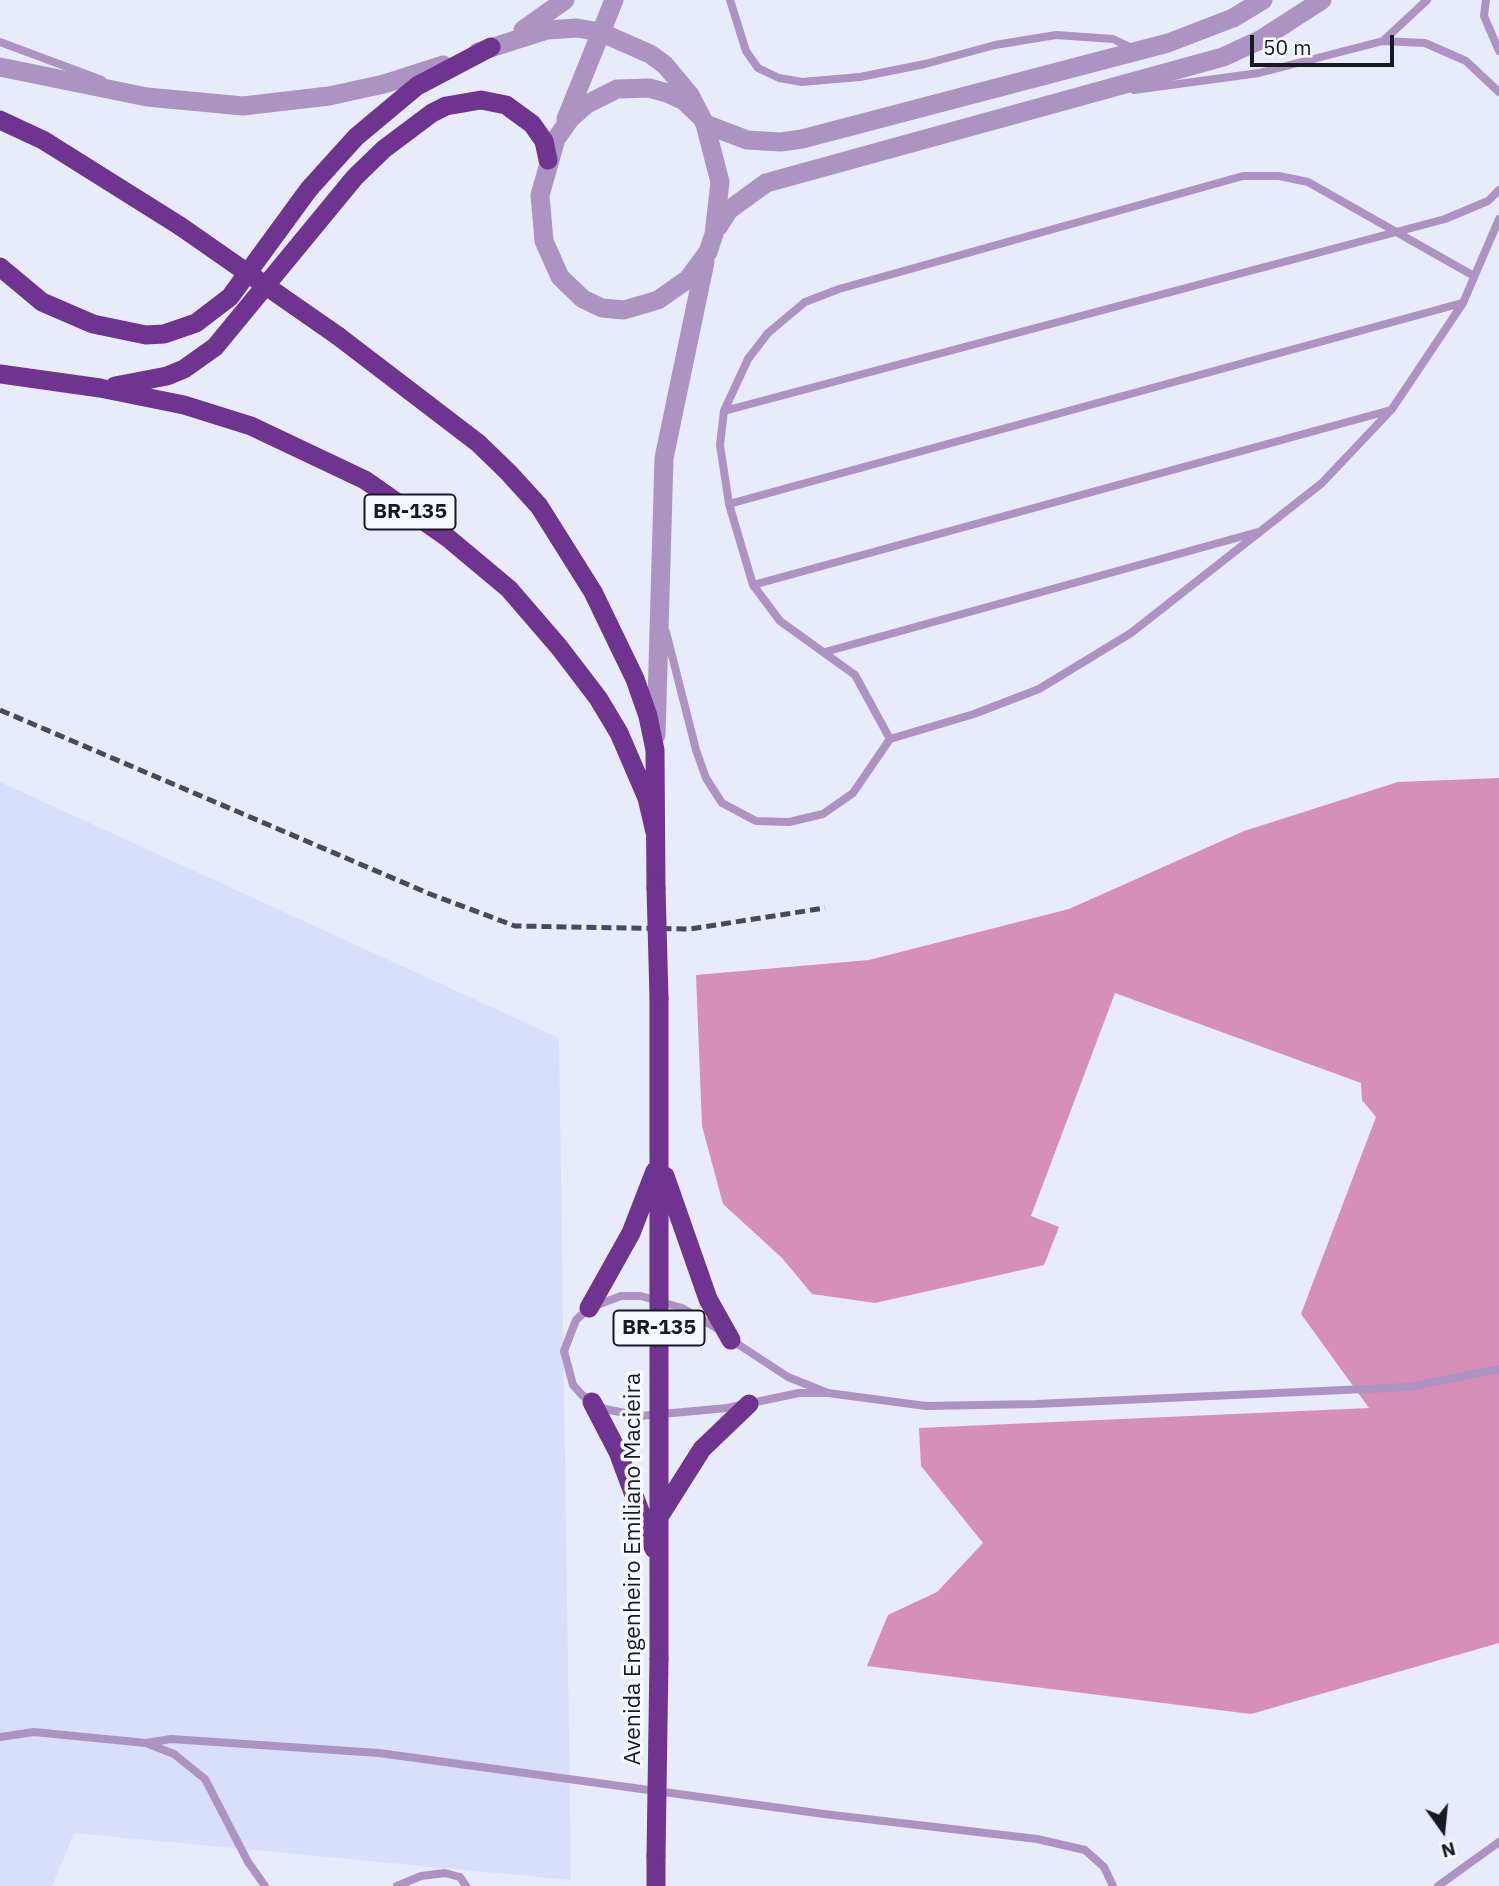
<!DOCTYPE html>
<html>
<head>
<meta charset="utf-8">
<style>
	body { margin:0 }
	#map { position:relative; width:1499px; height:1886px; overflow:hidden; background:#e8ebfc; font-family:"IBM Plex Sans",sans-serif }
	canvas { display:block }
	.north { position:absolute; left:1408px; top:1795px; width:70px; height:70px; -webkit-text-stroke:5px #f8f9ff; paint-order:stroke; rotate:165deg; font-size:19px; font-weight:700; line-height:28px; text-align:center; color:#171923 }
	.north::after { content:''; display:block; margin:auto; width:24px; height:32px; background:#171923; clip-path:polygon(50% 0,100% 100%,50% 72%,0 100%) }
	.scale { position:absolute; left:1250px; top:35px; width:144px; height:32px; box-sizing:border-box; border:4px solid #171923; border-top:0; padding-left:9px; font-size:21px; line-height:24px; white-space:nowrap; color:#171923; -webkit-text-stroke:5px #f8f9ff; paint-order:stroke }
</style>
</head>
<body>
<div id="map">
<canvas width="1499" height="1886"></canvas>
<div class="north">N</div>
<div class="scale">50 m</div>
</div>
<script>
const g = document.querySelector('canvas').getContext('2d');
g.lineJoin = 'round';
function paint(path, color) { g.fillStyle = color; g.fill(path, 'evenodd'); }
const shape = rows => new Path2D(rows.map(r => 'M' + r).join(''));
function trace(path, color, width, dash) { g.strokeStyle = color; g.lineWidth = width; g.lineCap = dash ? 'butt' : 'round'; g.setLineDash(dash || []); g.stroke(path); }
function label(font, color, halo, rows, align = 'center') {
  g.font = font + ' "IBM Plex Sans",sans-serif'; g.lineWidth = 7; g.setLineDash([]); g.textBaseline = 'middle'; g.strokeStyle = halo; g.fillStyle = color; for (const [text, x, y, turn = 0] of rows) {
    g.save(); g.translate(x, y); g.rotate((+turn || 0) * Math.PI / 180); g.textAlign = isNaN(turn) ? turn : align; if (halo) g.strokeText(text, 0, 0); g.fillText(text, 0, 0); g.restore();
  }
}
paint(shape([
	[0,782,559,1038,571,1880,74,1833,52,1886,0,1886]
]), '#d9defb');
paint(shape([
	[1499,778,1499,1643,1251,1714,867,1666,888,1615,937,1592,983,1543,921,1466,919,1428,1369,1408,1301,1314,1376,1117,1362,1100,1361,1083,1115,993,1031,1216,1059,1227,1044,1265,875,1303,812,1294,782,1258,723,1204,702,1126,696,975,869,960,1069,909,1244,831,1398,782]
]), '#d58fb9');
trace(shape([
	[730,0,746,51,758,68,779,78,802,82,860,77,925,64,995,45,1056,35,1113,39,1134,49],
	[1486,0,1484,16,1499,51],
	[1383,41,1425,43,1466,61,1499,92],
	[0,42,102,80],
	[1134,90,1259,73,1383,41,1427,0],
	[724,411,1445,219,1488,201,1499,190],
	[729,504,1462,303],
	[753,585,1391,410],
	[666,632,696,750,706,778,722,803,756,821,789,822,823,814,853,793,890,739,974,714,1039,689,1131,633,1322,483,1392,409,1463,303,1499,219],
	[825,652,1258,532],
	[890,739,855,675,780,621,753,585,729,504,720,445,724,411,748,359,768,333,805,302,839,289,1243,176,1279,176,1308,182,1474,276],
	[718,1329,682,1308,641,1296,621,1296,589,1308,576,1320,564,1351,573,1385,583,1396,605,1409,640,1416,727,1408,799,1393,828,1393,926,1406,1036,1404,1409,1387,1499,1369],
	[730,1339,788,1377,828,1393],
	[0,1737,34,1732,146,1743,174,1754,205,1779,248,1862,265,1886],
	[146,1743,171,1739,379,1753,824,1814,1037,1839,1085,1850,1104,1867,1113,1886],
	[397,1886,421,1876,445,1873,460,1877,466,1886],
	[1438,1886,1499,1842]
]), '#ad93c1', 8);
trace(shape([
	[523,30,565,0],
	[478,52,547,30,577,28,600,32,650,54,665,65,690,95,705,124,720,182,714,234,708,252,688,279,658,300,624,310,602,308,583,299,560,277,544,241,540,195,556,139,570,119,587,104,617,89,649,88,667,93,684,101,701,117],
	[0,67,147,97,243,106,329,96,384,84,443,65],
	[566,119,614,0],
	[705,124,747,140,781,142,802,139,1168,43,1233,18,1263,0],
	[718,227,729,210,766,183,1223,57,1260,40,1322,0],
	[656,735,664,458,705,262]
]), '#ad93c1', 19);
trace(shape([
	[0,120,43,140,180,226],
	[0,267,42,302,93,324,146,335,164,334,196,323,230,297,309,189,356,137,417,86,491,47],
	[338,336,478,443,508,472,539,506,593,592,635,679,648,716,655,750,656,888],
	[0,374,100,388,184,405,251,426,365,480,448,538,509,589,559,647,598,698,619,733,647,798,655,832],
	[115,386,167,376,184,369,215,347,355,177,384,149,432,113,446,106,481,100,506,105,532,124,544,141,548,160],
	[665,1176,708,1299,731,1340],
	[589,1308,631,1233,655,1171],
	[592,1402,618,1452,654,1549],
	[659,1517,702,1449,749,1404],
	[659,1659,659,998],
	[656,1856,656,1886]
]), '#6e3490', 19);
trace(shape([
	[0,710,430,894,515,926,690,929,825,908]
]), '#484a56', 5, [10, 5]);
trace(shape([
	[180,226,338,336],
	[656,888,659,998],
	[656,1856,659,1659]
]), '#6e3490', 19);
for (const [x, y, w] of [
	[410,512,91],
	[659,1328,91]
]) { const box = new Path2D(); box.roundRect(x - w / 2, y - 17.5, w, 35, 5); g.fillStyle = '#f8f9ff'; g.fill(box); trace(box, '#171923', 2); }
label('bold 21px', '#171923', null, [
	["BR-135",410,512],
	["BR-135",659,1328]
]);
label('23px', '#171923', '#f8f9ff', [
	["Avenida Engenheiro Emiliano Macieira",633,1569,-90]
]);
</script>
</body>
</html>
